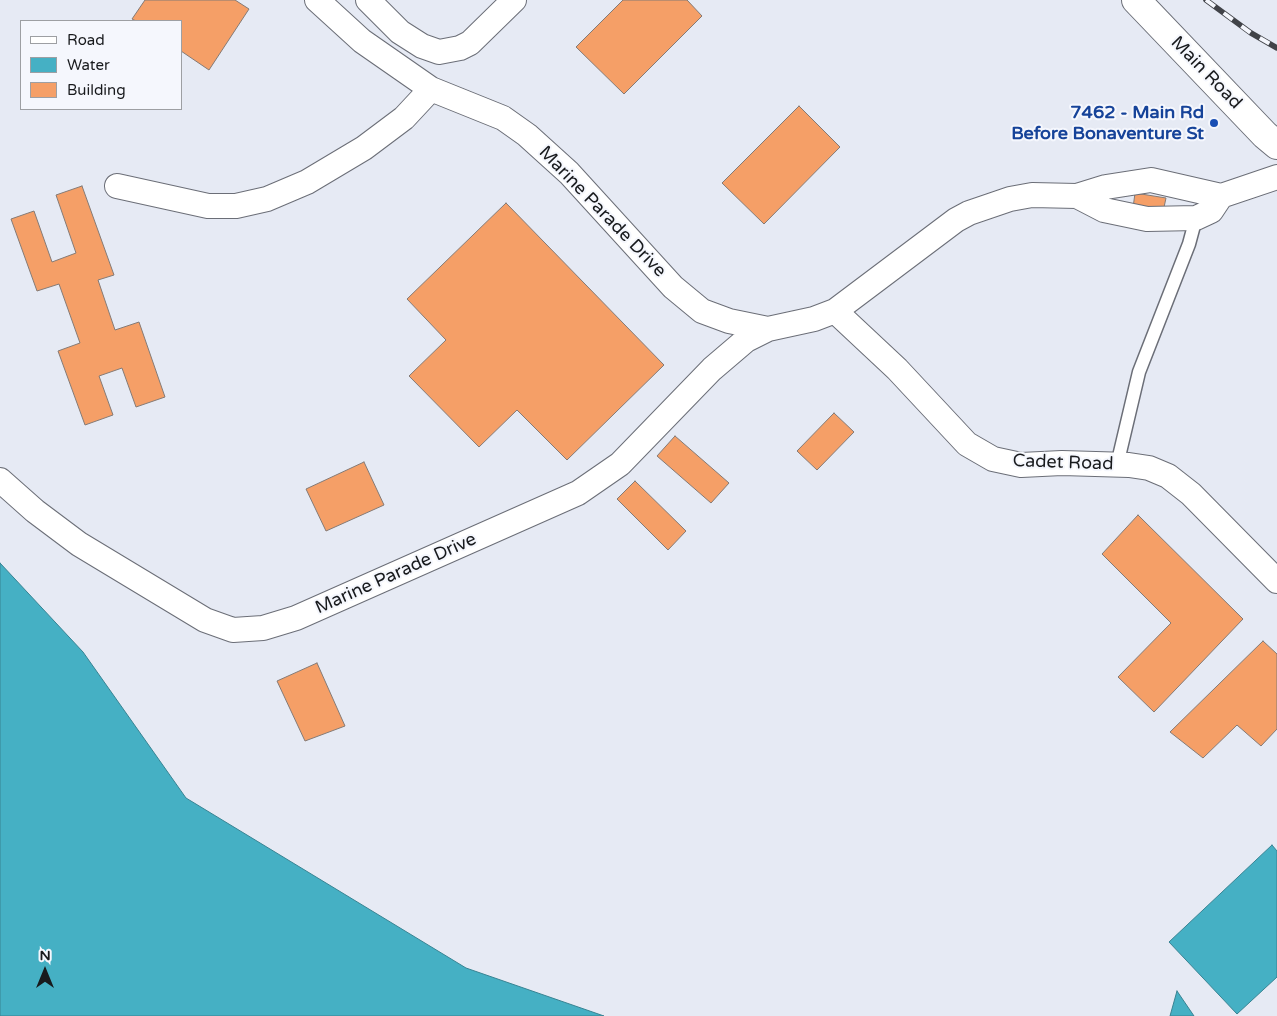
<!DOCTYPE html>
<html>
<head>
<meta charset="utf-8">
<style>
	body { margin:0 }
	#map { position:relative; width:1277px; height:1016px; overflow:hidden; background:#e6eaf4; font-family:"Varela Round",sans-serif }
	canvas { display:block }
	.legend { position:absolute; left:20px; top:20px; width:162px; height:90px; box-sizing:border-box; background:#f5f7fd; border:1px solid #9d9fa3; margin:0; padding:6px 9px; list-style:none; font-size:15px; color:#181a1d }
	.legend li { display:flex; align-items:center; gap:10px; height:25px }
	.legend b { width:25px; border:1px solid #9d9fa3 }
	.north { position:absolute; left:20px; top:946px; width:50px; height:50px; -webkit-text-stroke:4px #f5f7fd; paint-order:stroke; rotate:0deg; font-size:14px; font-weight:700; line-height:20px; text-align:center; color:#181a1d }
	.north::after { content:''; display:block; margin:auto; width:18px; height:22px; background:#181a1d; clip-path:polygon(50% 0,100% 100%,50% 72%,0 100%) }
</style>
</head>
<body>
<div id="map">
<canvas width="1277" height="1016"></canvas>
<ul class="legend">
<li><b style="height:6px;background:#fff"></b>Road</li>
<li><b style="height:14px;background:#45b0c4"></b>Water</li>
<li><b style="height:14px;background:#f59f67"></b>Building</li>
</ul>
<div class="north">N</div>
</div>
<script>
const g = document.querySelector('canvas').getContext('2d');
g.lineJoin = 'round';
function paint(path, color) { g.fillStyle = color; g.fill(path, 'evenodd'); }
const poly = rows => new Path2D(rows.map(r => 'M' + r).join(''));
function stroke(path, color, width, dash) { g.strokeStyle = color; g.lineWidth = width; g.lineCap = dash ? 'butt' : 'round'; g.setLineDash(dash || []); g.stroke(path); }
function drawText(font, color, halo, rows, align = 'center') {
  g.font = font + ' "Varela Round",sans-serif'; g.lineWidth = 4; g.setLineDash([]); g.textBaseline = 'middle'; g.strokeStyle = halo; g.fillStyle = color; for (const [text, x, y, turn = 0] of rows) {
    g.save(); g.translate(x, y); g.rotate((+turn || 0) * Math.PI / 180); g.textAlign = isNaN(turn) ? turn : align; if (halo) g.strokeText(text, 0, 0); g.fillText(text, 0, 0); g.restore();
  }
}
const water = poly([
	[0,563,83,652,186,798,466,968,604,1016,0,1016,0,563],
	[1272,845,1277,851,1277,977,1237,1014,1169,942,1272,845],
	[1177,991,1194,1016,1170,1016,1177,991]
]);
paint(water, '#45b0c4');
stroke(water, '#388392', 1);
const building = poly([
	[145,0,235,0,249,9,209,70,181,51,181,21,136,21,132,19,145,0],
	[623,0,687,0,702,16,624,94,576,47,623,0],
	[799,106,840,147,764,224,722,183,799,106],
	[82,186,114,275,98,280,115,330,139,322,165,397,136,407,122,368,99,376,113,415,85,425,58,351,80,343,59,284,37,291,11,219,34,211,52,262,76,253,56,195,82,186],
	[1135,193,1166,198,1163,212,1133,208,1135,193],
	[506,203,664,365,567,460,517,410,479,447,409,376,446,340,407,299,506,203],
	[834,413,854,432,817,470,797,451,834,413],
	[675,436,729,483,711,503,657,456,675,436],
	[364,462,384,505,326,531,306,489,364,462],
	[635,481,686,531,668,550,617,499,635,481],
	[1138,515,1243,619,1154,712,1118,677,1171,623,1102,554,1138,515],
	[1263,641,1277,654,1277,729,1261,746,1237,725,1203,758,1170,732,1263,641],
	[317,663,345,726,305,741,277,681,317,663]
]);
paint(building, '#f59f67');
stroke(building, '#847a75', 1);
const lane = poly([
	[1117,465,1139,372,1189,244,1196,218]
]);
const street = poly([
	[317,0,362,41,431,89,503,118,527,135,569,173,673,287,702,311,729,321,768,329],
	[368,0,400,32,422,46,439,52,460,48,470,43,514,0],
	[117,186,208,206,236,206,267,199,307,182,364,148,404,118,431,89],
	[1077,196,1104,210,1147,219,1196,218,1211,211,1221,196,1277,177],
	[835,311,897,369,967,444,993,459,1021,465,1062,463,1129,465,1149,468,1168,476,1191,494,1277,581],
	[0,480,35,511,79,544,205,620,233,630,263,628,296,618,578,493,620,464,712,369,746,340,768,329,814,319,835,311,956,220,969,213,1010,199,1032,195,1077,196,1106,187,1151,180,1221,196]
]);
const secondary = poly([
	[1136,0,1265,135,1277,145]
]);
stroke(lane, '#6b6e77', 15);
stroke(street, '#6b6e77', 26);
stroke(secondary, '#6b6e77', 30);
stroke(lane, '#fff', 12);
stroke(street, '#fff', 24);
stroke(secondary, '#fff', 28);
const rail = poly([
	[1206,0,1251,33,1277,48]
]);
stroke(rail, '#414348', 5.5);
stroke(rail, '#f5f7fd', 4, [11]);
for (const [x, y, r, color] of [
	[1214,123,5,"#1a4fb4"]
]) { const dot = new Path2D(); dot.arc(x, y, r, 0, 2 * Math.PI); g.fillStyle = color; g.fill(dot); stroke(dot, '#f5f7fd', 2); }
drawText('18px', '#181a1d', '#f5f7fd', [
	["Main Road",1206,73,46],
	["Marine Parade Drive",602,212,46],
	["Cadet Road",1063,463,2],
	["Marine Parade Drive",396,574,-24]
]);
drawText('bold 18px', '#164399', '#f5f7fd', [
	["7462 - Main Rd",1204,113],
	["Before Bonaventure St",1204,134]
], 'right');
</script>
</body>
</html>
